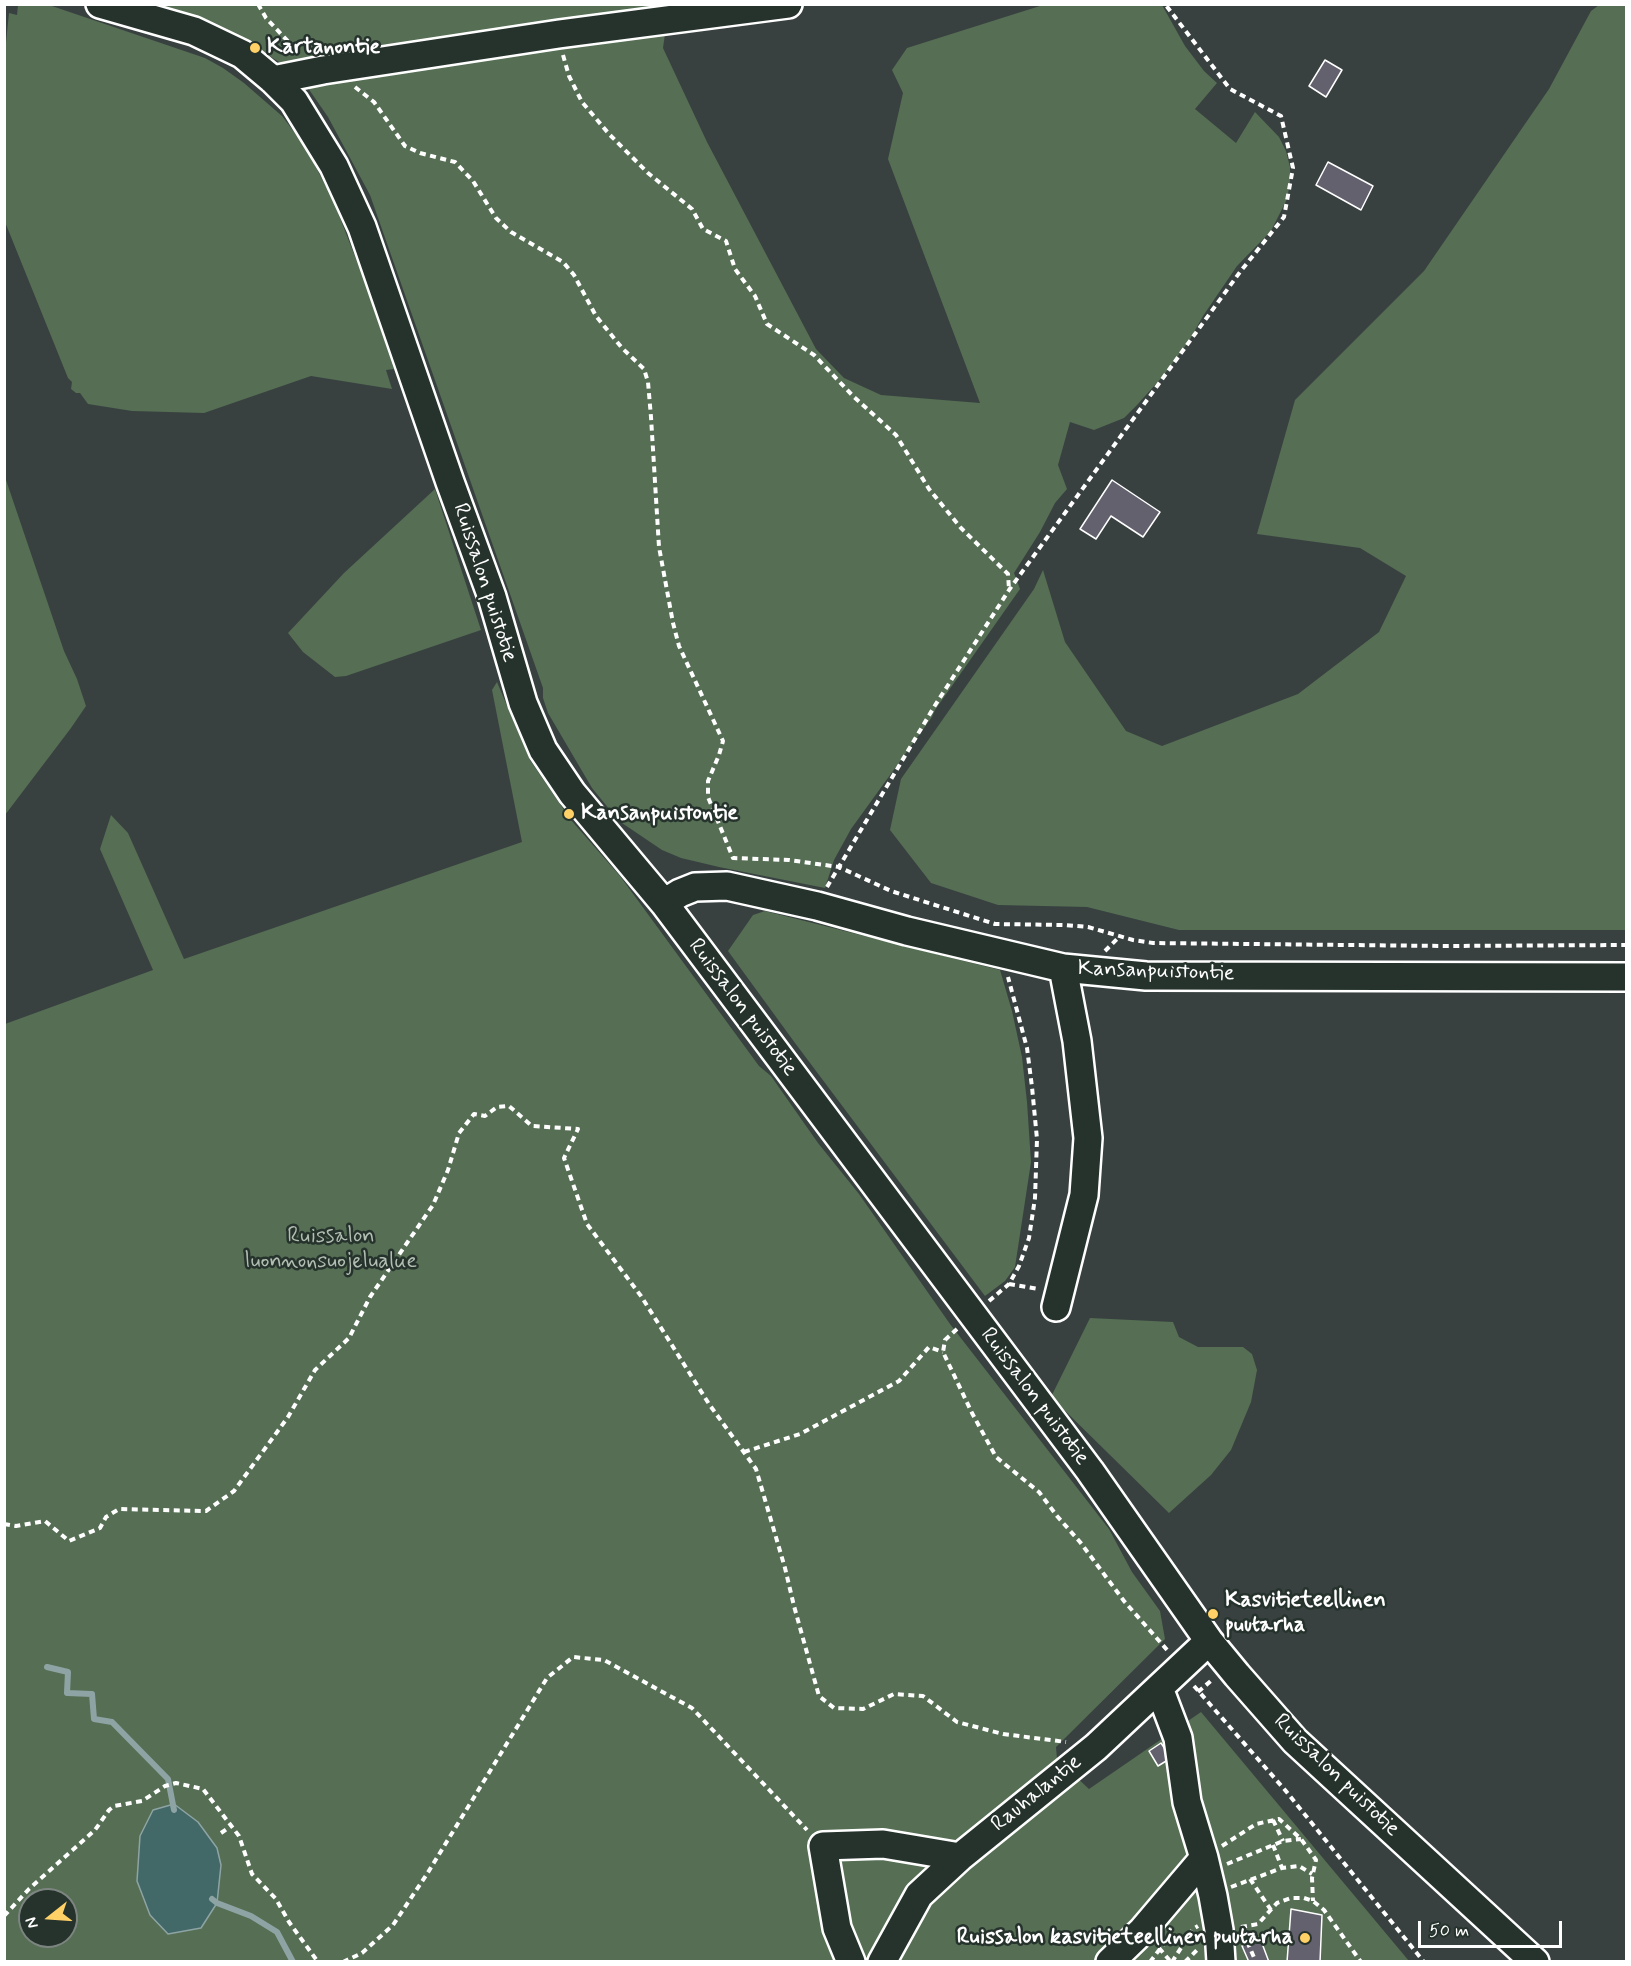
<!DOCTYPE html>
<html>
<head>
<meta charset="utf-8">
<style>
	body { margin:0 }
	#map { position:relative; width:1631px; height:1966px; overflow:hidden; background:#384140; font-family:Mynerve,sans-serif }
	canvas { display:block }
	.frame { position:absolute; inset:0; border:6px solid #fff; pointer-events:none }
	.north { position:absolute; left:18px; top:1888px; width:60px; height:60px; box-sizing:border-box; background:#26332d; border:2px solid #7d8581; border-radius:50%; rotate:253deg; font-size:16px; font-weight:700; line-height:24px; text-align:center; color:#fff }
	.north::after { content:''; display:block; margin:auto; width:21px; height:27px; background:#ffd166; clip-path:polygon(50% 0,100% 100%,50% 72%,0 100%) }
	.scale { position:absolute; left:1418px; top:1921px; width:144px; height:27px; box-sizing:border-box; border:3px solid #fff; border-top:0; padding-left:8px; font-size:18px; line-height:21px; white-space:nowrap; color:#fff; -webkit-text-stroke:4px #26332d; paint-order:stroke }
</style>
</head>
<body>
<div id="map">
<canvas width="1631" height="1966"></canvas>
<div class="frame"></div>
<div class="north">N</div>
<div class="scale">50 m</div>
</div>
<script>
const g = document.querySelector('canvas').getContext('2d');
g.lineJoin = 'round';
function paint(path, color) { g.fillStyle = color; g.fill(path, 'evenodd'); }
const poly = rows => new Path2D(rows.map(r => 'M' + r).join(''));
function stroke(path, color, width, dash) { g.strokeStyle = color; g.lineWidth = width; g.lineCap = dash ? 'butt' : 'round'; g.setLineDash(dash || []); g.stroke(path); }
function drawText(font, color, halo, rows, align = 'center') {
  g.font = font + ' Mynerve,sans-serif'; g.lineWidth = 5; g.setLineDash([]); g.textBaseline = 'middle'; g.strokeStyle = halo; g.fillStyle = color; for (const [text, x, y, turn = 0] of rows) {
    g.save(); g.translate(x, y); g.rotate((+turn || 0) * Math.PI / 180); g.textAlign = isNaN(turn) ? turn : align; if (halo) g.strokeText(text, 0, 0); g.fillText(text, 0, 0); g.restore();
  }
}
paint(poly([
	[18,5,49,5,205,58,223,68,244,83,282,116,305,146,333,200,363,277,394,369,386,370,392,389,311,376,204,413,132,411,88,404,80,393,76,393,71,389,72,382,68,378,5,222,5,52,9,13,17,15],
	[156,5,661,5,659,16,665,34,663,48,707,142,816,349,844,378,881,395,980,403,888,159,903,93,892,70,907,48,1043,5,1162,5,1185,46,1204,71,1217,83,1195,109,1236,143,1255,112,1279,137,1286,151,1290,167,1290,183,1287,199,1271,231,1237,266,1203,316,1189,341,1163,376,1137,405,1124,418,1094,430,1070,422,1058,465,1067,489,1055,503,1040,532,1014,573,1020,589,935,710,932,717,851,829,834,860,825,888,719,867,681,858,662,850,619,821,592,788,548,713,543,698,543,688,370,195,328,117,299,75,248,42],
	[1599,5,1626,5,1626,930,1179,930,1087,907,998,905,931,883,890,830,901,779,1034,589,1043,570,1065,642,1126,731,1162,746,1298,694,1379,632,1406,576,1360,548,1257,534,1295,400,1424,271,1549,89,1591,11],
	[5,477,64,651,77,679,86,706,71,728,5,815],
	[435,489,481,630,346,676,335,677,303,652,288,633,344,573],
	[497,682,530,760,571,820,620,876,759,1066,771,1076,818,1143,859,1194,950,1324,1109,1529,1132,1572,1160,1611,1165,1639,1056,1747,1057,1759,1089,1789,1201,1712,1409,1961,5,1962,5,1024,153,970,100,849,111,815,128,833,184,959,522,842,492,690],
	[30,1900,66,1900,66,1936,30,1936],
	[765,911,1000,970,1012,1011,1022,1057,1027,1102,1031,1162,1015,1267,1005,1281,985,1296,795,1043,728,951,753,915],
	[1090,1318,1173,1322,1179,1337,1198,1347,1243,1347,1252,1354,1257,1370,1251,1402,1231,1450,1211,1475,1169,1513,1051,1397]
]), '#556e54');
const water = poly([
	[174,1804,198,1822,217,1848,221,1865,217,1903,201,1928,168,1934,150,1915,137,1881,140,1836,153,1810,174,1804]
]);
paint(water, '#436868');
stroke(water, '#8ea4a4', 1.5);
stroke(poly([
	[47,1667,68,1672,67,1693,92,1694,94,1719,112,1722,168,1779,174,1810],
	[212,1899,217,1903,251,1916,277,1932,293,1962]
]), '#8ea4a4', 6);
const building = poly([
	[1325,60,1342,70,1326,97,1309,86,1325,60],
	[1328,162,1373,186,1361,210,1316,185,1328,162],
	[1112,480,1160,512,1143,537,1111,516,1096,539,1080,529,1112,480],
	[1161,1743,1171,1758,1158,1766,1149,1751,1161,1743],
	[1291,1909,1322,1915,1320,1962,1287,1962,1291,1909],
	[1260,1938,1269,1962,1249,1962,1242,1946,1260,1938]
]);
paint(building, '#63616d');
stroke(building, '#fff', 1.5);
const minor = poly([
	[100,4,194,31,242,54,273,80,294,101,334,166,362,227,450,482,492,597,523,703,543,750,572,793,664,903,1090,1471,1209,1641,1237,1675,1295,1741,1535,1962],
	[273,80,323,70,559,34,788,4],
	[664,903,680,893,695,887,727,886,817,906,907,931,1063,968,1146,976,1626,977],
	[1056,1307,1084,1195,1088,1138,1077,1041,1063,968],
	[1159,1688,1178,1738,1187,1802,1204,1858,1213,1896,1219,1930,1221,1962],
	[851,1962,837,1928,823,1846,883,1844,960,1857],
	[882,1962,919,1895,960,1857,1096,1747,1209,1641],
	[1110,1962,1142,1931,1204,1858]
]);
stroke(minor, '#fff', 32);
stroke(poly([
	[258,4,266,18,298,52],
	[563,55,569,76,582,102,609,134,648,173,692,209,703,229,726,241,735,269,755,296,767,324,814,355,853,396,896,435,929,489,961,528,1008,574,1009,589],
	[355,87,374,102,405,146,420,153,455,162,473,181,496,218,511,232,563,262,574,275,596,316,622,348,644,369,648,382,651,417,659,547,673,623,679,646,723,741,719,755,708,781,708,797,733,858,789,860,839,867,891,891,995,924,1065,925,1088,927,1133,940,1153,943,1445,946,1626,945],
	[827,887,934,707,1009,590,1240,272,1284,217,1293,168,1281,116,1230,89,1165,4],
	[1105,951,1119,937],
	[1009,1284,1038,1289],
	[989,1301,1009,1284,1019,1266,1029,1238,1035,1198,1037,1139,1032,1087,1027,1048,1008,977],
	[957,1329,945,1340,943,1352,972,1413,996,1457,1039,1492,1057,1516,1080,1542,1124,1601,1168,1651],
	[744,1452,800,1434,899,1381,929,1347,943,1352],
	[4,1524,16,1526,45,1521,69,1541,100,1528,106,1517,119,1509,206,1511,234,1491,288,1417,315,1370,349,1338,370,1297,433,1205,448,1170,459,1133,474,1114,485,1116,497,1107,509,1106,532,1126,578,1129,564,1158,587,1224,641,1296,709,1404,756,1469,785,1568,794,1606,819,1696,834,1708,863,1709,894,1694,923,1696,957,1722,1003,1734,1066,1742],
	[1194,1686,1285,1790,1424,1962],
	[1198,1692,1213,1679],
	[1273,1820,1283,1841],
	[221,1833,231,1826],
	[1273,1845,1282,1868],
	[1222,1846,1256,1824,1279,1819,1301,1839,1316,1860,1312,1878,1313,1901],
	[1227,1864,1283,1841,1301,1839],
	[1250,1879,1271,1910],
	[1231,1887,1282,1868,1299,1866,1312,1874],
	[4,1916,29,1889,95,1830,109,1810,114,1806,142,1801,165,1786,176,1783,203,1789,239,1836,252,1874,276,1899,289,1922,318,1962],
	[1241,1927,1258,1924,1277,1903,1291,1898,1304,1898,1313,1901,1324,1910,1361,1962],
	[1243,1932,1256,1962],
	[1159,1948,1171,1962],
	[343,1962,362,1953,393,1925,427,1874,547,1678,573,1657,604,1660,692,1708,807,1830],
	[1150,1962,1166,1941],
	[1172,1962,1193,1929,1198,1926],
	[1185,1962,1199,1948]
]), '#fff', 4, [6, 4.5]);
stroke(minor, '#26332d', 27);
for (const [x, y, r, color] of [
	[255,48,6,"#ffd166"],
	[569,814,6,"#ffd166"],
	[1213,1614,6,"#ffd166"],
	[1305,1938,6,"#ffd166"]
]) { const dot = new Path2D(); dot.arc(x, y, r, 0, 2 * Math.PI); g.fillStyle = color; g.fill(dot); stroke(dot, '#26332d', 2); }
drawText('bold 22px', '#fff', '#26332d', [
	["Kartanontie",267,48],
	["Kansanpuistontie",581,814],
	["Kasvitieteellinen",1225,1601],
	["puutarha",1225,1626],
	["Ruissalon kasvitieteellinen puutarha",1293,1938,"right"]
], 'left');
drawText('22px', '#fff', '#26332d', [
	["Ruissalon puistotie",484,583,72],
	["Kansanpuistontie",1156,972,2],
	["Ruissalon puistotie",742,1008,53],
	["Ruissalon puistotie",1034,1397,53],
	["Ruissalon puistotie",1336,1776,44],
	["Rauhalantie",1037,1794,-39]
]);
drawText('22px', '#b2beb2', '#26332d', [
	["Ruissalon",331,1237],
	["luonnonsuojelualue",331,1262]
]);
</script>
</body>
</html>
